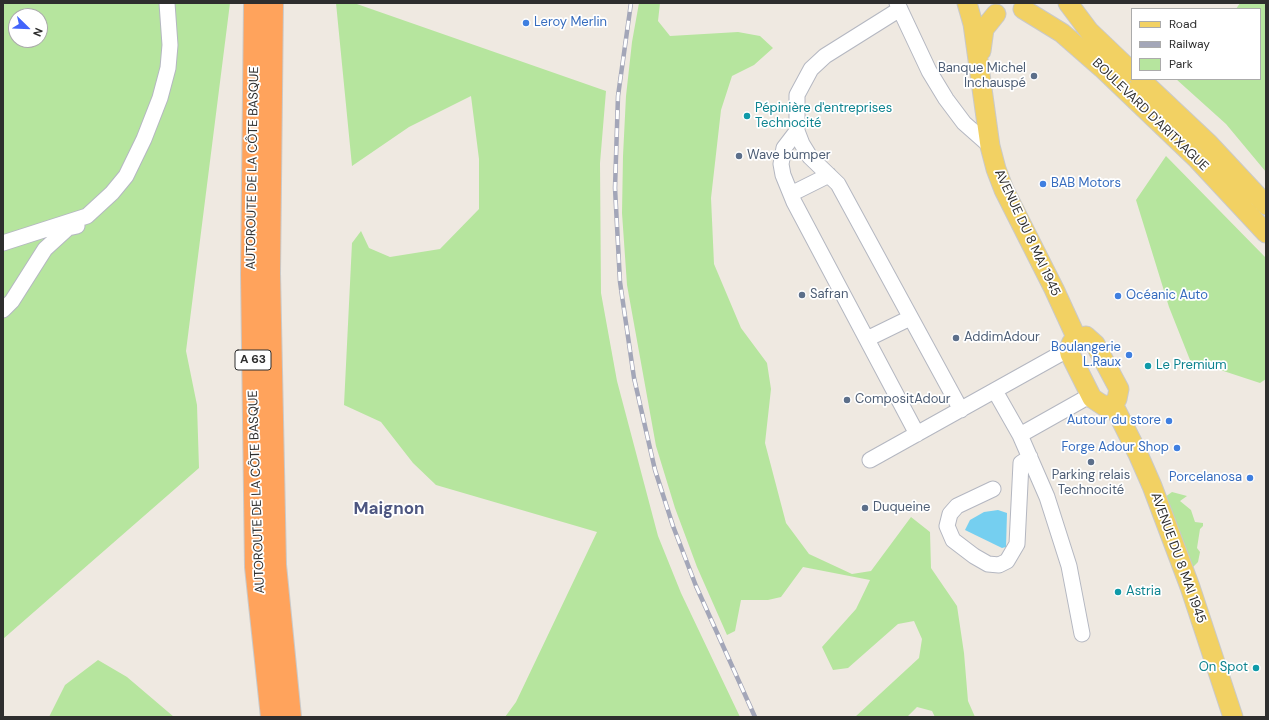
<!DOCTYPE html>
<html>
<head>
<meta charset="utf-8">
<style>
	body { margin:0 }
	#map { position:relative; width:1269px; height:720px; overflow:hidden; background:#efe9e1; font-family:"DM Sans",sans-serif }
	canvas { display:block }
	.frame { position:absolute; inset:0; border:4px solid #2e2e2e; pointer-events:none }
	.legend { position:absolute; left:1131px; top:8px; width:130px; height:72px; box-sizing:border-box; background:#fff; border:1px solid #ababab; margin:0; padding:5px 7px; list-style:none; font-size:12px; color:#2e2e2e }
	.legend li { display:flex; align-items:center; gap:8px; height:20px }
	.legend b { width:20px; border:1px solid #ababab }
	.north { position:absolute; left:8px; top:8px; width:40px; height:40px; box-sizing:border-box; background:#fff; border:1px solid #ababab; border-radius:50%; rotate:113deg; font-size:11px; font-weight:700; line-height:16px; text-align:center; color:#2e2e2e }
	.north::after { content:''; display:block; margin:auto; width:14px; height:18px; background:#4264fb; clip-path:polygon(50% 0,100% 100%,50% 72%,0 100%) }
</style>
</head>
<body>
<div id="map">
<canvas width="1269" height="720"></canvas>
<div class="frame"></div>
<ul class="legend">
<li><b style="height:5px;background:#f2d163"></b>Road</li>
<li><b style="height:5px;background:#a3a6b8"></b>Railway</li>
<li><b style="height:11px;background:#b6e59e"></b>Park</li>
</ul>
<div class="north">N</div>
</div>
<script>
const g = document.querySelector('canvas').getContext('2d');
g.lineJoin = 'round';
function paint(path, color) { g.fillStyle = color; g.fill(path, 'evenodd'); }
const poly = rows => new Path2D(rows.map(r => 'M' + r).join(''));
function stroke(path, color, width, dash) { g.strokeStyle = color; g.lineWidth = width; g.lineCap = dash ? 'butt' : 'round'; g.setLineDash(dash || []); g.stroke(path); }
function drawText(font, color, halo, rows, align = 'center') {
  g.font = font + ' "DM Sans",sans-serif'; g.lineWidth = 3.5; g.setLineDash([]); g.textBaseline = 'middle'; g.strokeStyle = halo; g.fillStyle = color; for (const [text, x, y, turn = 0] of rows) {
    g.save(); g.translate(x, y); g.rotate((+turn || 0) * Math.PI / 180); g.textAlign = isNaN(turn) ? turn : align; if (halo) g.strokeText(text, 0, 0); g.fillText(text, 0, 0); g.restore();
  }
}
paint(poly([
	[3,3,230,3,186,351,197,405,199,468,3,639],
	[16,16,40,16,40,40,16,40],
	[336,3,354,3,606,91,600,163,601,293,617,381,658,536,681,593,740,717,505,717,516,702,597,532,436,485,413,463,381,422,344,405,352,243,361,231,369,248,390,257,440,249,479,209,479,159,471,96,409,127,352,166],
	[639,3,660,3,658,21,670,36,738,32,760,36,773,48,754,65,732,76,721,110,711,198,714,264,741,328,767,363,771,389,765,443,786,523,809,554,852,574,871,571,911,517,930,532,931,568,957,606,964,653,968,701,975,717,935,717,932,711,917,707,907,717,855,717,919,658,922,639,914,621,898,624,848,668,833,670,822,647,856,609,870,580,803,567,781,597,768,600,741,600,735,631,727,635,697,567,675,508,656,446,627,285,622,213,623,156,626,96,632,42],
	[1240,3,1266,3,1266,172,1226,124,1176,79,1260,79,1260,9,1236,9],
	[1166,156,1266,258,1266,379,1260,383,1190,360,1169,307,1136,200],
	[1172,492,1187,496,1180,501,1191,510,1195,522,1203,523,1203,526,1200,529,1197,548,1200,552,1198,562,1193,567,1189,565,1165,497],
	[98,660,127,677,174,717,49,717,65,685]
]), '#b6e59e');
paint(poly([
	[998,510,1007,513,1006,547,1002,548,965,530,970,520,984,512]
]), '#75cff0');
const minor = poly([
	[897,3,929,71,946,99,964,123,990,146],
	[900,9,825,56,811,69,797,95,797,131,784,148,781,164,783,175,794,202,917,434],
	[797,131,802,144,810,157,838,184,961,410],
	[791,194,829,175],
	[3,243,87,216,112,193,126,176,144,139,160,98,168,68,170,45,167,3],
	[3,310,12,301,45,249,68,228,77,226],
	[867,339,910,318],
	[995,391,1020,435,1047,497,1069,566,1082,634],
	[1020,435,1084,399,1092,398],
	[870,460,1069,349],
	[993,489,957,506,950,514,947,526,953,540,974,556,988,564,999,565,1007,561,1017,544,1021,463,1030,457]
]);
const major = poly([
	[967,3,973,24,990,146,996,169,1004,190,1054,289,1077,339],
	[1068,3,1089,31,1132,72],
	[1023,9,1062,33,1102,68,1198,160,1266,233],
	[981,51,984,29,996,14],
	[1140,79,1209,144,1266,205],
	[1086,336,1095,344,1119,389,1117,399,1113,404,1104,406,1092,398,1070,354,1069,349,1072,342,1086,336],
	[1113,404,1138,454,1152,486,1190,587,1233,717]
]);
const highway = poly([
	[255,3,252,274,256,567,272,717],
	[272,3,269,273,275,565,290,717]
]);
stroke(minor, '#b4b7c1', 17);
stroke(major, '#c9c9c9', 21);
stroke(highway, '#c9c9c9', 24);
stroke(minor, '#fff', 15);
stroke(major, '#f2d163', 19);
stroke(highway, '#ffa35c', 22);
const rail = poly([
	[631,3,618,96,615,188,620,282,634,378,655,470,673,526,696,586,755,717]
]);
stroke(rail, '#a3a6b8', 4.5);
stroke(rail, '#fff', 3, [9]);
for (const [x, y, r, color] of [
	[526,23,4,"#3f7fe0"],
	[1034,76,4,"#5c6f8a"],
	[747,116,4,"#0f9aa8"],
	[739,156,4,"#5c6f8a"],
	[1043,184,4,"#3f7fe0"],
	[802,295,4,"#5c6f8a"],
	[1118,296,4,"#3f7fe0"],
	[956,338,4,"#5c6f8a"],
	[1129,355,4,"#3f7fe0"],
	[1148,366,4,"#0f9aa8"],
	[847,400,4,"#5c6f8a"],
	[1169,421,4,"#3f7fe0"],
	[1177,448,4,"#3f7fe0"],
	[1091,462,4,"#5c6f8a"],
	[1250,478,4,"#3f7fe0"],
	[865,508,4,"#5c6f8a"],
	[1118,592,4,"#0f9aa8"],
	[1256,668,4,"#0f9aa8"]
]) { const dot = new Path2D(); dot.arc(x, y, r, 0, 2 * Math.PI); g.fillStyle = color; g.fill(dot); stroke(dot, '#fff', 1.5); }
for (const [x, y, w] of [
	[253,360,36]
]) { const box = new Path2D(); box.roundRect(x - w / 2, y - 10, w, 20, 3); g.fillStyle = '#fff'; g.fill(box); stroke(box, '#2e2e2e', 1); }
drawText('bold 12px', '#2e2e2e', null, [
	["A 63",253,360]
]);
drawText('13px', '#366cbe', '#fff', [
	["Leroy Merlin",534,23,"left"],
	["BAB Motors",1051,184,"left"],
	["Océanic Auto",1126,296,"left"],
	["Boulangerie",1121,348],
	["L.Raux",1121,363],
	["Autour du store",1161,421],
	["Forge Adour Shop",1169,448],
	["Porcelanosa",1242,478]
], 'right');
drawText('13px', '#4e5e75', '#fff', [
	["Banque Michel",1026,69,"right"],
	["Inchauspé",1026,84,"right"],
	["Wave bumper",747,156],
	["Safran",810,295],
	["AddimAdour",964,338],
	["CompositAdour",855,400],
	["Parking relais",1091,476,"center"],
	["Technocité",1091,491,"center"],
	["Duqueine",873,508]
], 'left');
drawText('13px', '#0d838f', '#fff', [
	["Pépinière d'entreprises",755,109],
	["Technocité",755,124],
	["Le Premium",1156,366],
	["Astria",1126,592],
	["On Spot",1248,668,"right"]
], 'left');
drawText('13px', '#2e2e2e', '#fff', [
	["BOULEVARD D'ARITXAGUE",1150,115,44],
	["AUTOROUTE DE LA CÔTE BASQUE",253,168,-89],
	["AVENUE DU 8 MAI 1945",1027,233,65],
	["AUTOROUTE DE LA CÔTE BASQUE",257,492,-92],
	["AVENUE DU 8 MAI 1945",1178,558,70]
]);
drawText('bold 17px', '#4d5680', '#fff', [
	["Maignon",389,510]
]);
</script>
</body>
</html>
